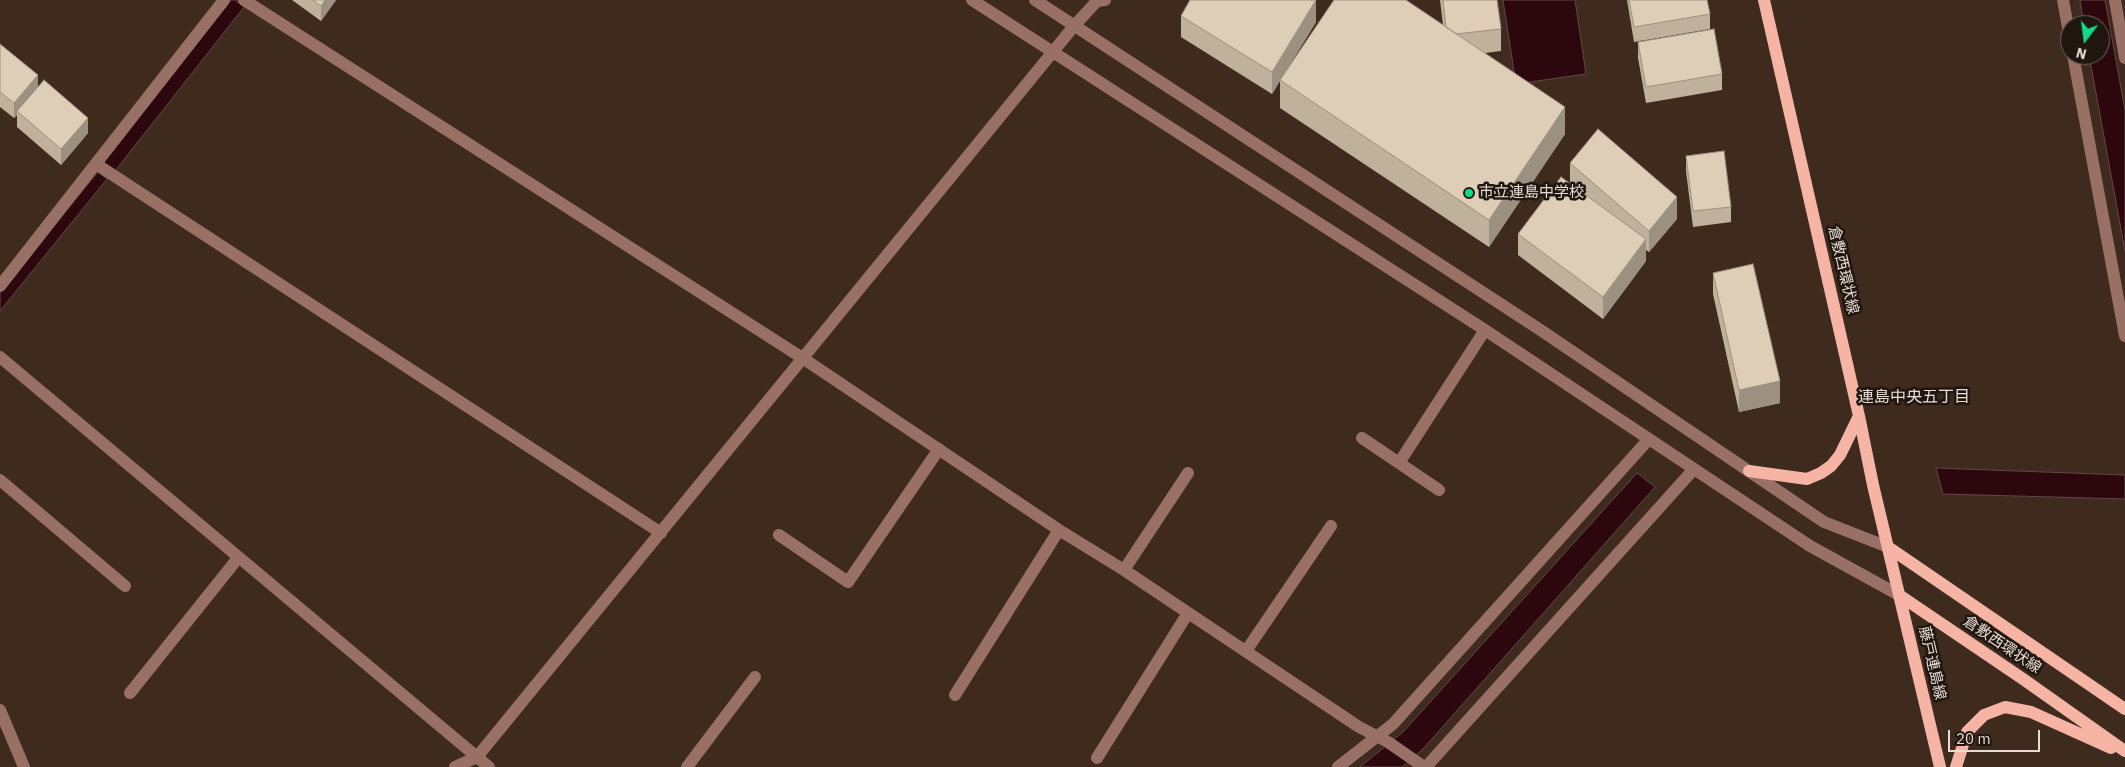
<!DOCTYPE html>
<html>
<head>
<meta charset="utf-8">
<style>
	body { margin:0 }
	#map { position:relative; width:2125px; height:767px; overflow:hidden; background:#3f2b1e; font-family:"IBM Plex Sans",sans-serif }
	canvas { display:block }
	.north { position:absolute; left:2060px; top:15px; width:50px; height:50px; box-sizing:border-box; background:#1f1610; border:1px solid #6f655e; border-radius:50%; rotate:195deg; font-size:14px; font-weight:700; line-height:20px; text-align:center; color:#e8dbd3 }
	.north::after { content:''; display:block; margin:auto; width:18px; height:22px; background:#12d98a; clip-path:polygon(50% 0,100% 100%,50% 72%,0 100%) }
	.scale { position:absolute; left:1948px; top:730px; width:92px; height:22px; box-sizing:border-box; border:2px solid #e8dbd3; border-top:0; padding-left:6px; font-size:15px; line-height:18px; white-space:nowrap; color:#e8dbd3; -webkit-text-stroke:4px #1f1610; paint-order:stroke }
</style>
</head>
<body>
<div id="map">
<canvas width="2125" height="767"></canvas>
<div class="north">N</div>
<div class="scale">20 m</div>
</div>
<script>
const g = document.querySelector('canvas').getContext('2d');
g.lineJoin = 'round';
function paint(path, color) { g.fillStyle = color; g.fill(path, 'evenodd'); }
const poly = rows => new Path2D(rows.map(r => 'M' + r).join(''));
function stroke(path, color, width, dash) { g.strokeStyle = color; g.lineWidth = width; g.lineCap = dash ? 'butt' : 'round'; g.setLineDash(dash || []); g.stroke(path); }
function drawText(font, color, halo, rows, align = 'center') {
  g.font = font + ' "IBM Plex Sans","Noto Sans JP",sans-serif'; g.lineWidth = 5; g.setLineDash([]); g.textBaseline = 'middle'; g.strokeStyle = halo; g.fillStyle = color; for (const [text, x, y, turn = 0] of rows) {
    g.save(); g.translate(x, y); g.rotate((+turn || 0) * Math.PI / 180); g.textAlign = isNaN(turn) ? turn : align; if (halo) g.strokeText(text, 0, 0); g.fillText(text, 0, 0); g.restore();
  }
}
const water = poly([
	[231,0,235,0,244,7,115,171,103,162,231,0],
	[1503,0,1575,0,1586,74,1516,84,1503,0],
	[2080,0,2105,0,2125,110,2125,251,2089,55,2100,55,2100,25,2084,25,2080,0],
	[98,172,107,179,0,311,0,291,98,172],
	[1936,468,2125,475,2125,499,1943,494,1936,468],
	[1637,473,1655,487,1423,749,1402,767,1360,767,1403,732,1637,473]
]);
paint(water, '#2c080e');
stroke(water, '#644749', 1);
stroke(poly([
	[244,0,804,359,1059,530,1124,570,1359,727,1388,742,1424,767],
	[972,0,1485,330,1810,546,1899,595],
	[1035,0,1542,331,1824,522,1888,547],
	[2063,0,2070,38],
	[2115,0,2125,58],
	[2073,55,2125,336],
	[96,164,661,533],
	[0,286,224,0],
	[0,357,489,767],
	[1362,438,1439,490],
	[1399,463,1485,330],
	[0,480,125,586],
	[779,535,848,582,939,449],
	[1124,570,1188,473],
	[1246,651,1331,526],
	[130,693,238,558],
	[955,695,1059,530],
	[0,710,24,767],
	[1097,758,1188,613],
	[455,767,477,757,1074,26,1097,1,1105,0],
	[687,767,755,677],
	[1338,767,1393,724,1649,439],
	[1426,767,1694,469]
]), '#987066', 12);
stroke(poly([
	[1764,0,1859,416,1873,485,1940,767],
	[1749,471,1807,479,1821,473,1831,466,1840,455,1859,416],
	[1888,547,2125,709],
	[1899,595,2023,679,2125,751],
	[1956,767,1967,732,1984,715,2005,707,2031,712,2111,748]
]), '#f6b4a4', 12);
paint(poly([
	[292,0,336,0,321,21],
	[1440,0,1497,0,1501,29,1501,51,1485,53,1565,134,1489,247,1280,108,1280,80,1443,25],
	[1627,0,1707,0,1710,14,1710,29,1634,42],
	[1181,16,1316,22,1272,94,1181,37],
	[1638,42,1722,74,1722,90,1646,103,1638,58],
	[0,44,38,87,88,133,61,165,17,127,17,115,14,118,0,107],
	[1686,156,1731,207,1731,222,1693,227,1686,171],
	[1570,163,1677,219,1649,252,1646,250,1646,261,1603,319,1518,255,1518,234,1570,183],
	[1713,273,1780,403,1739,412,1713,294]
]), '#c0b19d');
paint(poly([
	[325,0,336,0,321,21,321,6],
	[1316,0,1316,22,1272,94,1272,72],
	[38,75,38,90,17,111,17,115,14,118,14,103],
	[1565,107,1565,134,1489,247,1489,220],
	[88,118,88,133,61,165,61,149],
	[1677,197,1677,219,1649,252,1649,231],
	[1646,239,1646,261,1603,319,1603,297],
	[1780,381,1780,403,1739,412,1739,390]
]), '#9c9080');
const building = poly([
	[313,0,325,0,321,6,313,0],
	[1190,0,1316,0,1272,72,1181,16,1190,0],
	[1334,0,1406,0,1565,107,1489,220,1280,80,1334,0],
	[1443,0,1497,0,1501,29,1456,34,1446,27,1443,0],
	[1629,0,1707,0,1710,14,1634,27,1629,0],
	[1714,29,1722,74,1646,87,1638,42,1714,29],
	[0,44,38,75,14,103,0,92,0,44],
	[44,80,88,118,61,149,17,111,44,80],
	[1598,129,1677,197,1649,231,1570,163,1598,129],
	[1724,151,1731,207,1693,211,1686,156,1724,151],
	[1561,177,1646,239,1603,297,1518,234,1561,177],
	[1753,264,1780,381,1739,390,1713,273,1753,264]
]);
paint(building, '#dfceb7');
stroke(building, '#9c9080', 1);
for (const [x, y, r, color] of [
	[1469,193,5,"#12d98a"]
]) { const dot = new Path2D(); dot.arc(x, y, r, 0, 2 * Math.PI); g.fillStyle = color; g.fill(dot); stroke(dot, '#1f1610', 2); }
drawText('15px', '#e8dbd3', '#1f1610', [
	["市立連島中学校",1479,193]
], 'left');
drawText('15px', '#e8dbd3', '#1f1610', [
	["倉敷西環状線",1843,270,77],
	["倉敷西環状線",2002,645,34],
	["藤戸連島線",1932,663,77]
]);
drawText('16px', '#e8dbd3', '#1f1610', [
	["連島中央五丁目",1914,397]
]);
</script>
</body>
</html>
